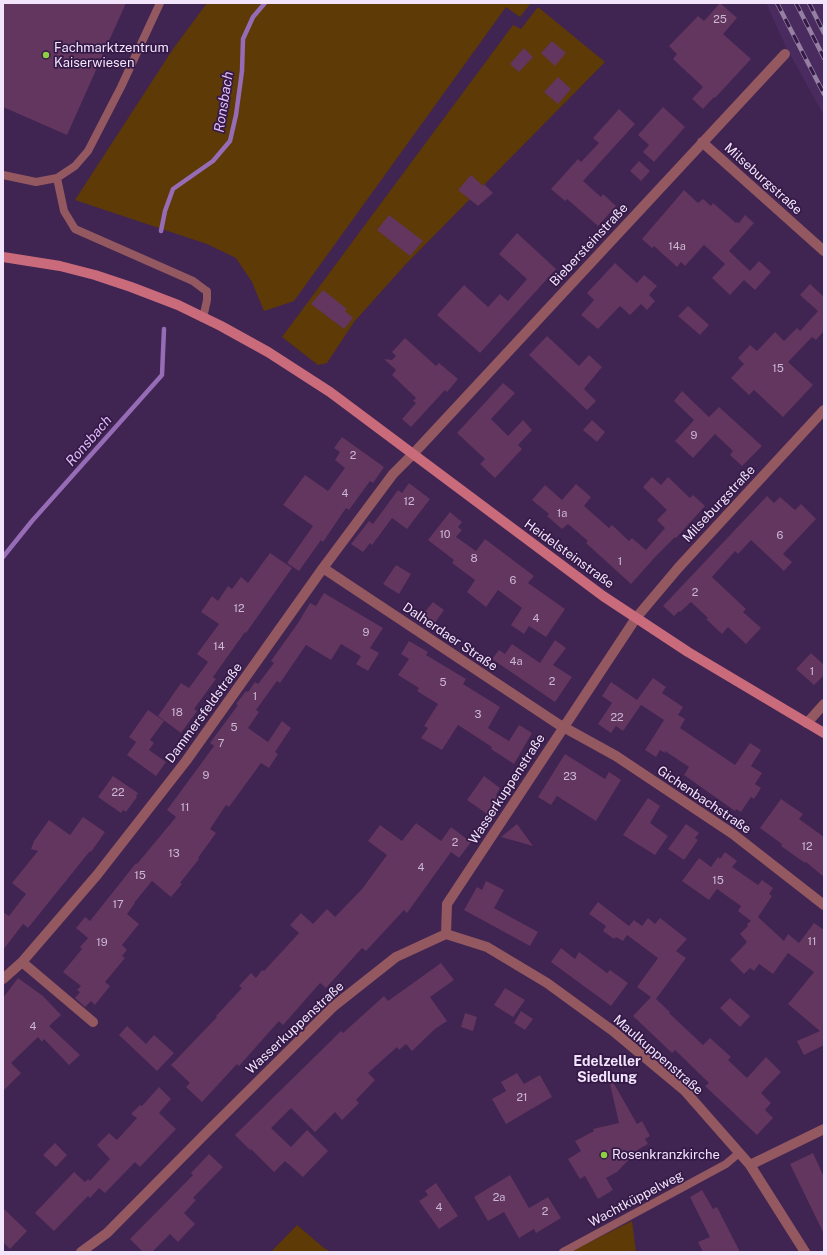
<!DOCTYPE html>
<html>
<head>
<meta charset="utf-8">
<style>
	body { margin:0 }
	#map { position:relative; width:827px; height:1255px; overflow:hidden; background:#402452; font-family:"Public Sans",sans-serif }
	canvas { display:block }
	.frame { position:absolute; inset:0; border:4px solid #f1e4fb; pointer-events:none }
</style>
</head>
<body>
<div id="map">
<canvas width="827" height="1255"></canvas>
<div class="frame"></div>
</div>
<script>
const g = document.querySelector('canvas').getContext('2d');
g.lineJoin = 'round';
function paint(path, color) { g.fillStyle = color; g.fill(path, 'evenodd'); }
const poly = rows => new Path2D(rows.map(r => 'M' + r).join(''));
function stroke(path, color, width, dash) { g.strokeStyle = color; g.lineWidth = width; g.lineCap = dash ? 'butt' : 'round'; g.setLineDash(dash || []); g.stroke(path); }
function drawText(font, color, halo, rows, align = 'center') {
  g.font = font + ' "Public Sans",sans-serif'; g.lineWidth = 3.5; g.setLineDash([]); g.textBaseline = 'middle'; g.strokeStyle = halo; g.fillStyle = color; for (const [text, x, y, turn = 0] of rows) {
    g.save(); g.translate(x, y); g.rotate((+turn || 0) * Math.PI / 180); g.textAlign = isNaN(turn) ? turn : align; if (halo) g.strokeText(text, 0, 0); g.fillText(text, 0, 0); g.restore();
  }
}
paint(poly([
	[766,3,824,3,824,116,785,45]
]), '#4a2b5f');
paint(poly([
	[207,3,531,3,520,17,506,7,294,301,264,311,252,282,236,258,207,244,75,200,173,49],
	[538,7,605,62,405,265,354,322,327,363,318,365,282,337,513,25,521,29],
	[632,1221,636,1252,570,1252],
	[297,1225,324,1248,331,1252,271,1252]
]), '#5d3a06');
stroke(poly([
	[161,231,165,211,173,189,213,161,230,141,236,115,242,71,243,39,253,17,265,3],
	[3,557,32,521,162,375,164,329]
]), '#976cb6', 4.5);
paint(poly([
	[3,3,126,3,67,135,3,107],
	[720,3,737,18,723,34,751,59,715,98,714,97,703,109,692,99,703,87,673,59,677,54,669,46,698,16,704,21],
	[552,41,566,53,555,66,541,53],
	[524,48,533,57,519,72,510,64],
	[558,77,571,89,558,104,544,92],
	[663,107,685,127,654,162,643,152,649,145,638,135],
	[619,109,635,124,583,181,601,197,603,194,616,206,598,226,567,199,565,201,551,189,578,159,581,162,599,143,593,138],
	[639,161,650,171,641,181,630,171],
	[471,175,483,186,484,184,493,193,478,206,458,190],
	[684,190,698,203,703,199,711,206,713,203,736,223,737,222,739,223,745,215,754,223,729,251,750,271,759,261,771,272,755,290,744,280,730,295,712,278,725,264,704,245,685,266,681,262,677,267,654,246,652,248,642,239],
	[389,215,423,241,410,256,377,230],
	[517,233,556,269,480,353,437,315,464,285,488,307,500,294,508,301,527,279,499,254],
	[615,263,637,283,644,275,657,286,649,295,655,301,647,310,641,304,630,315,620,306,598,329,581,315,594,300,587,293],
	[810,284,824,297,824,331,816,340,812,337,788,362,813,385,783,417,754,390,749,395,731,378,744,364,738,358,750,345,757,351,775,332,784,341,797,328,800,331,818,311,800,295],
	[323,290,347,309,345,311,353,318,344,329,311,304],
	[688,306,709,325,700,335,678,316],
	[547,336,579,366,589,355,602,367,584,389,596,401,587,410,529,355],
	[405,338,436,366,439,363,458,379,447,392,445,390,411,427,402,419,416,403,413,401,416,398,392,375,396,370,384,359,392,360,396,356,392,352],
	[503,383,515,393,491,419,508,436,523,420,532,430,518,445,522,449,495,478,480,464,485,459,457,433],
	[682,391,709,417,719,407,762,446,742,466,730,455,733,451,715,434,693,458,675,441,694,420,674,401],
	[592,420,605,432,597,442,583,430],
	[342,437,384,467,373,483,370,481,349,510,346,508,323,542,321,540,299,571,287,563,313,526,283,505,305,475,328,491,345,468,335,460,340,452,334,448],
	[652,477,661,485,668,477,690,498,693,495,705,506,676,538,675,537,657,555,631,584,586,543,588,541,568,524,562,529,547,516,549,514,532,500,545,485,562,500,576,484,591,497,584,506,609,528,612,525,629,541,632,538,646,550,665,528,657,520,667,510,643,487],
	[409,483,430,499,407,529,392,518,372,545,370,543,363,552,351,544,369,521,373,524,398,490,402,493],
	[767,496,774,503,780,497,795,510,801,504,816,519,783,554,792,562,784,571,751,540,738,554,735,551,712,577,746,609,743,612,761,628,746,644,728,627,722,634,706,619,708,618,691,602,680,612,679,611,674,616,663,606],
	[450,512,462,522,458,527,462,530,456,537,476,551,485,539,534,576,528,583,565,609,546,637,529,626,524,634,511,625,522,608,498,590,486,607,467,592,475,580,452,563,454,560,428,540],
	[270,553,292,568,246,633,245,632,213,677,216,679,194,709,197,711,181,733,158,716,181,683,189,688,208,662,197,654,219,624,201,612,212,596,218,601,228,586,232,589,241,577,248,583],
	[396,565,411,574,399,594,383,584],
	[324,593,383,628,370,648,379,653,368,671,356,664,361,656,341,644,331,660,306,645,280,683,277,681,256,710,259,712,248,728,268,742,282,721,291,728,275,752,278,754,269,768,261,763,229,807,226,805,210,829,216,833,198,858,199,859,180,883,182,884,171,897,152,881,134,903,135,903,127,914,139,924,122,945,127,950,122,956,125,958,105,982,110,986,95,1005,91,1001,85,1007,75,998,80,992,77,990,81,986,63,972,82,949,80,947,88,938,76,928,85,917,90,921,136,863,137,864,176,817,167,810,214,746,210,743,238,705,236,704,246,691,248,692,255,682,258,684,274,663,271,661,298,623,310,603,316,606],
	[433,602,444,610,432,627,420,618],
	[555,640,566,648,553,665,572,677,555,702,492,659,499,650,505,654,512,644,540,663],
	[409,641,428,652,426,655,466,679,463,684,500,707,488,728,509,741,519,725,532,733,514,764,491,749,492,747,458,725,442,750,421,738,428,728,424,726,438,704,417,691,419,688,398,675,409,659,401,654],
	[811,653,824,665,824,675,814,685,796,669],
	[653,678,666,687,662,693,683,707,678,715,685,719,680,728,735,765,750,743,761,750,751,766,762,773,755,784,761,788,754,799,751,797,741,812,736,809,735,811,684,775,689,767,665,751,665,753,660,750,656,757,645,750,664,720,641,705,623,731,616,726,611,733,598,724,612,703,602,696,611,682,637,700],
	[148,710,164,721,150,740,154,743,149,750,166,762,156,776,127,755,136,742,129,737],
	[565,754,605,779,609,772,621,780,596,821,557,796,551,805,538,797],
	[113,776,138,793,136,796,137,797,126,812,123,810,121,813,98,797],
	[484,776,500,788,496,795,499,797,487,814,467,800],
	[648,798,660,806,650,823,668,836,655,855,623,835],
	[781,799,803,814,799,819,824,837,824,877,806,862,805,863,781,846,782,844,760,828],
	[83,817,105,832,91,852,90,851,28,928,23,924,3,950,3,912,9,916,26,894,12,883,38,851,31,849,34,841,49,820,70,835],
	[416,823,441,841,451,827,471,842,459,858,451,852,407,913,404,910,366,951,362,948,326,988,320,983,283,1025,279,1021,239,1066,237,1064,202,1102,186,1087,190,1083,171,1065,217,1017,216,1016,242,988,239,986,251,973,256,978,262,970,264,971,299,933,290,925,301,913,313,924,327,909,335,917,362,889,387,855,368,841,380,825,402,841],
	[517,824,533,846,501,837],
	[686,824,699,833,695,838,698,840,684,860,668,849],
	[725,852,737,861,732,867,758,885,762,880,773,888,769,894,772,896,758,917,784,941,788,934,799,943,814,923,824,930,824,1045,804,1055,797,1041,820,1031,788,1004,814,972,788,953,773,974,759,964,754,971,750,968,744,974,730,960,747,942,740,934,748,926,747,924,751,921,738,911,741,906,717,889,709,900,682,881,699,858,711,867,718,857,720,859],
	[486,881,504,890,494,908,538,932,530,946,464,910,477,887,482,890],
	[598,902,629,926,634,920,642,926,648,918,655,924,660,918,687,939,676,951,686,958,656,999,670,1012,669,1013,703,1045,710,1038,731,1057,728,1060,747,1078,766,1057,781,1072,761,1093,771,1103,765,1110,773,1118,757,1135,705,1086,709,1083,675,1050,672,1053,633,1016,651,997,637,987,658,958,627,935,623,941,616,937,614,939,603,931,606,926,589,914],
	[561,948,575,959,579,952,607,973,610,970,628,983,611,1006,551,962],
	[441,963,454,980,430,997,447,1021,435,1029,412,1051,406,1044,399,1050,397,1047,368,1073,375,1080,356,1100,359,1103,342,1120,335,1112,315,1132,291,1108,271,1128,291,1147,307,1130,328,1151,303,1177,285,1161,274,1172,251,1149,250,1150,235,1135,341,1031,343,1033,384,996,388,1001],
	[18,978,43,996,61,1015,49,1026,80,1055,69,1065,44,1039,42,1042,38,1037,11,1063,21,1073,3,1091,3,998],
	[505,988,525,1000,513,1017,494,1005],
	[730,998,750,1016,740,1027,720,1008],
	[521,1011,533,1019,525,1030,514,1023],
	[465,1013,477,1017,473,1031,461,1027],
	[127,1026,146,1044,154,1035,174,1053,157,1071,119,1035],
	[517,1073,524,1084,540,1075,552,1097,506,1124,492,1099,506,1091,501,1082],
	[613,1082,637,1124,642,1121,650,1136,645,1139,648,1144,639,1149,617,1172,606,1178,613,1190,598,1199,585,1176,580,1179,568,1159,581,1151,575,1141,594,1131,593,1129,619,1123,610,1084],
	[159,1087,171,1099,159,1113,176,1129,140,1167,135,1162,105,1193,99,1188,90,1198,88,1196,54,1231,35,1213,74,1172,85,1182,88,1179,90,1181,110,1159,97,1145,109,1133,117,1140,137,1118,131,1114,140,1105,142,1106],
	[55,1143,67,1155,56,1167,43,1155],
	[813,1153,824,1177,824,1234,790,1164],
	[209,1154,223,1167,193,1198,196,1200,184,1213,195,1224,178,1242,170,1234,152,1252,143,1252,130,1239,193,1175,191,1173],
	[510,1175,529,1208,548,1197,561,1218,536,1233,534,1229,519,1238,504,1212,488,1221,474,1197],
	[436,1183,458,1216,439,1229,419,1201,428,1195,425,1191],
	[702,1190,713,1209,717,1207,740,1252,703,1252,698,1242,710,1237,690,1197],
	[3,1208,27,1231,10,1249,3,1242]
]), '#62365e');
stroke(poly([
	[3,175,36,182,57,178,75,166,88,151,121,87,160,3],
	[57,178,64,211,75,229,193,281,205,290,207,291,207,300,203,318],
	[563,1252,726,1164,739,1153]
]), '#945861', 8);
stroke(poly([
	[702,142,824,251],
	[323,568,558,724,616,756,733,834,824,905],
	[807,723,824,704],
	[446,934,447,904,636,618,679,567,824,410],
	[446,934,487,947,547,983,613,1031,685,1091,750,1165,805,1252],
	[22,962,93,1022],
	[3,979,22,962,97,875,186,761,323,568,393,474,414,453,785,54],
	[750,1165,824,1129],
	[81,1252,107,1233,208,1131,334,1006,396,957,446,934]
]), '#945861', 10);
stroke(poly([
	[3,257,60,266,95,275,131,287,178,305,221,326,268,352,330,392,603,596,688,652,824,733]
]), '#ca6b7b', 10);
const rail = poly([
	[777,3,824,94],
	[796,3,824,58],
	[809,3,824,33]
]);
stroke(rail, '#9580a3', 4.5);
stroke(rail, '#351947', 3, [9]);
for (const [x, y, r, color] of [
	[46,55,4,"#8fcd41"],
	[604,1155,4,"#8fcd41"]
]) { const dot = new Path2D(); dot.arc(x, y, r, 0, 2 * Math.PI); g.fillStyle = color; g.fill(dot); stroke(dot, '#351947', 1.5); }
drawText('11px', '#cdb8d4', null, [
	["25",720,20],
	["14a",677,247],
	["15",778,369],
	["9",694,436],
	["2",353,456],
	["4",345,494],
	["12",409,502],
	["1a",562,514],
	["10",445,535],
	["6",780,536],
	["8",474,559],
	["1",620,562],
	["6",513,581],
	["2",695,593],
	["12",239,609],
	["4",536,619],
	["9",366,633],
	["14",219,647],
	["4a",516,662],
	["1",812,672],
	["2",552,682],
	["5",443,683],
	["1",255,697],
	["18",177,713],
	["3",478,715],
	["22",617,718],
	["5",234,728],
	["7",221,744],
	["9",206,776],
	["23",570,777],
	["22",118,793],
	["11",185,808],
	["2",455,843],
	["12",807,847],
	["13",174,854],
	["4",421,868],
	["15",140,876],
	["15",718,881],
	["17",118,905],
	["11",812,942],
	["19",102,943],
	["4",33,1027],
	["21",522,1098],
	["2a",499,1198],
	["4",439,1208],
	["2",545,1212]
]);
drawText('13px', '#f1e4fb', '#351947', [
	["Fachmarktzentrum",54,48],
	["Kaiserwiesen",54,63],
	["Rosenkranzkirche",612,1155]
], 'left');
drawText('13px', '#f1e4fb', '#351947', [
	["Milseburgstraße",763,179,42],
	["Biebersteinstraße",589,245,-47],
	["Milseburgstraße",719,504,-47],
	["Heidelsteinstraße",569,554,36],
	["Dalherdaer Straße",450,637,34],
	["Dammersfeldstraße",204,713,-54],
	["Wasserkuppenstraße",507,789,-57],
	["Gichenbachstraße",704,800,34],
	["Wasserkuppenstraße",295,1028,-43],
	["Maulkuppenstraße",658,1055,41],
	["Wachtküppelweg",636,1199,-28]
]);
drawText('italic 14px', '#dfbdf9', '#351947', [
	["Ronsbach",224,102,-81],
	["Ronsbach",89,441,-49]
]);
drawText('bold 14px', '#f1e4fb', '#351947', [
	["Edelzeller",607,1062],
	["Siedlung",607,1078]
]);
</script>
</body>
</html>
